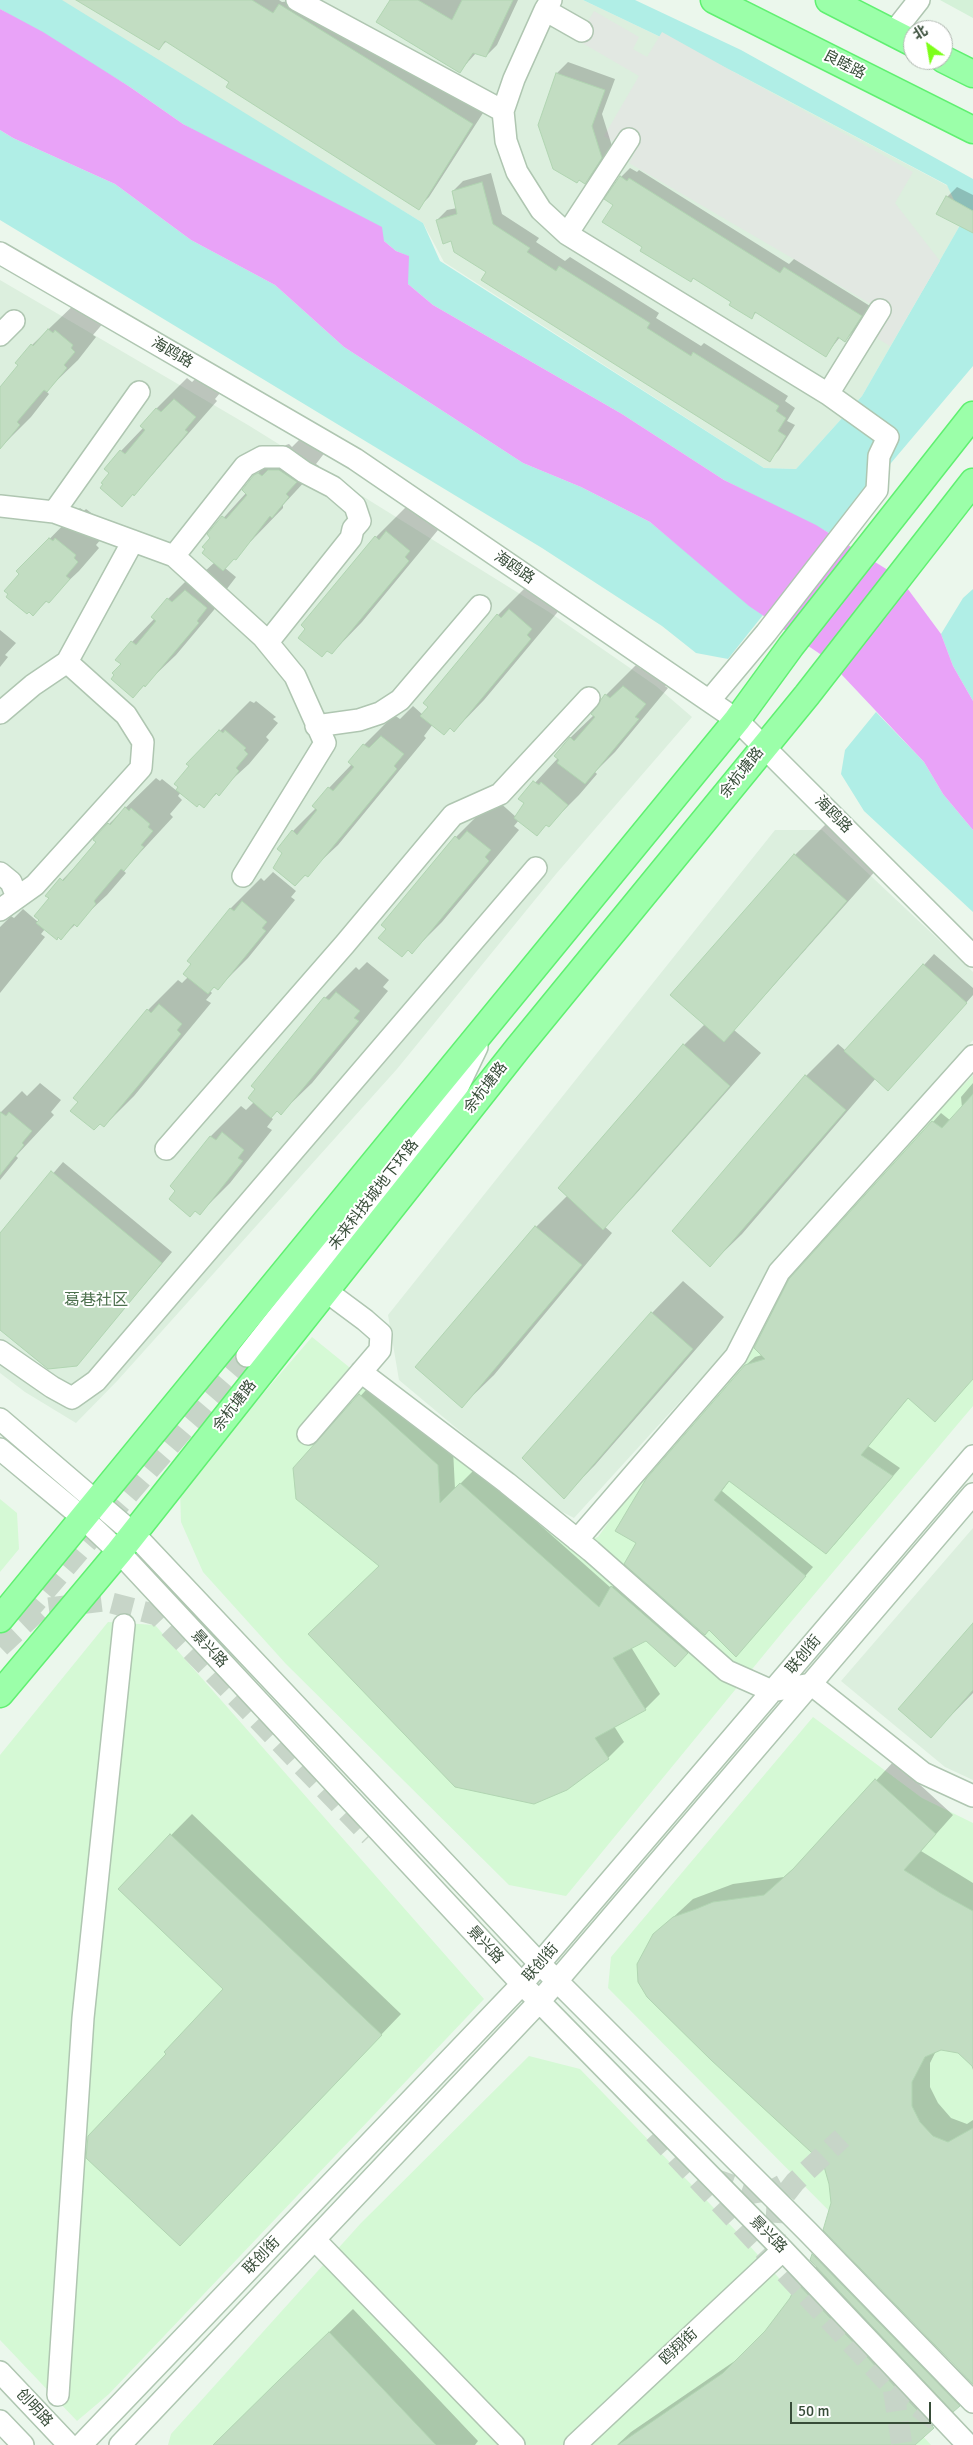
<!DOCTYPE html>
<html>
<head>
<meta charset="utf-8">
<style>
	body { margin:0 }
	#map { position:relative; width:973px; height:2445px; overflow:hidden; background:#ebf7ec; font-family:Signika,"Noto Sans SC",sans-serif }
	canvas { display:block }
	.north { position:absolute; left:903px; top:20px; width:50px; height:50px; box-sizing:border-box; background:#fff; border:1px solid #afb7af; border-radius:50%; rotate:328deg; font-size:14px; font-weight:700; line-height:20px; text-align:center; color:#374c38 }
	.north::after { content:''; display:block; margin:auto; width:18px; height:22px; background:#7dff19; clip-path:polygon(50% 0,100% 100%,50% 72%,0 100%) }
	.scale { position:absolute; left:790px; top:2402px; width:141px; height:22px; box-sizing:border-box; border:2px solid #374c38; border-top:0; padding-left:6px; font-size:15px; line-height:18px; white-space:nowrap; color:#374c38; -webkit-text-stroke:4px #fff; paint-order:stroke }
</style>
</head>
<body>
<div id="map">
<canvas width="973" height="2445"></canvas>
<div class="north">北</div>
<div class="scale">50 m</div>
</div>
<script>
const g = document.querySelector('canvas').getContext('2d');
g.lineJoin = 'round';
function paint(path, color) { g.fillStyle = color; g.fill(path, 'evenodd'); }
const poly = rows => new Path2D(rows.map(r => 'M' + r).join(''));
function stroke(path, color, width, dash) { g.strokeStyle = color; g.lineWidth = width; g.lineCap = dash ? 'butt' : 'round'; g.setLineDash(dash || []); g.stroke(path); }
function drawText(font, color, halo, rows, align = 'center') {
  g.font = font + ' Signika,"Noto Sans SC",sans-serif'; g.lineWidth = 4; g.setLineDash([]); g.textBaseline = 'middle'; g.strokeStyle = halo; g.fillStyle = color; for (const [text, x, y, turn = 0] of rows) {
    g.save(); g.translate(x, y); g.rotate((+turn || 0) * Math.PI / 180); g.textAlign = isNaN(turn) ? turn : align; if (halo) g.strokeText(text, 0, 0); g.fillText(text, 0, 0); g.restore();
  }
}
paint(poly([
	[55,0,583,0,736,73,948,186,963,220,862,396,796,469,764,468,444,262,423,223],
	[0,280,248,425,549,612,656,686,692,717,556,874,397,1069,118,1380,76,1423,25,1392,0,1373],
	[775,830,822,830,973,972,973,1040,769,1266,728,1349,574,1518,547,1504,399,1380,388,1315],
	[973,1528,973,1780,945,1767,841,1681]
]), '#dcefde');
paint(poly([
	[973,1075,973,1406,785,1629,566,1896,509,1885,286,1664,203,1572,181,1522,180,1490,312,1337,571,1547,598,1537,787,1273,834,1220],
	[0,1499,17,1513,19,1549,0,1572],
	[108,1622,155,1625,484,1999,109,2394,77,2421,0,2340,0,1755],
	[813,1717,922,1798,973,1823,973,2356,608,1988,611,1957],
	[529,2056,580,2069,737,2232,931,2445,168,2445,171,2434,361,2223]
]), '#d5f9d5');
paint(poly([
	[940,0,973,0,973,18]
]), '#d4f1d8');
paint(poly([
	[0,0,62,0,423,223,440,261,764,468,796,469,862,396,963,220,947,185,736,73,583,0,635,0,741,50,973,179,973,366,831,534,724,480,622,414,433,305,408,284,408,256,396,251,384,241,183,124,130,87,0,9],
	[0,130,13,138,115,184,191,240,275,285,344,347,523,463,581,487,650,522,763,615,728,659,696,653,662,626,542,548,0,220],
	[973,589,973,701,953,666,941,634,963,598],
	[876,712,924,762,943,794,973,830,973,912,864,811,841,774,845,750]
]), '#b0eee6');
paint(poly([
	[594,11,639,37,633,49,647,57,662,32,913,172,895,203,940,261,890,346,875,337,888,314,629,163,634,154,604,136,639,76,577,40]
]), '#e2e8e2');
paint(poly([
	[0,9,43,32,130,87,183,124,382,227,384,241,396,251,409,256,408,284,433,305,622,414,724,480,816,525,899,577,941,634,953,666,973,701,973,830,943,794,924,762,826,658,749,606,650,522,581,487,523,463,344,347,275,285,191,240,115,184,13,138,0,130]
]), '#e9a3f8');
paint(poly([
	[78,0,279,0,282,2,301,0,483,113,429,197,418,208,167,41,159,48],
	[391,0,518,0,497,45,486,56,476,53,459,72],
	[568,62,615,79,602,114,612,146,596,171,585,182,539,125,557,73],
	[630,168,637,172,639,170,789,264,794,259,870,306,854,331,845,340,840,337,826,355,757,312,751,317,732,302,644,247,614,204,621,177],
	[491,173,502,214,539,238,536,242,565,261,570,257,659,313,656,318,701,346,704,343,788,396,785,401,795,408,787,421,795,425,779,450,769,460,487,272,452,240,437,220,447,210,457,208,453,191,463,181],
	[957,187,973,195,973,231,947,197],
	[79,300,105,321,93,335,96,337,78,360,46,391,49,394,31,417,1,447,0,387,11,376,32,345],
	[205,370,225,387,215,399,217,401,152,475,122,505,111,473,121,451,144,427,157,408,187,378,192,382],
	[299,440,310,440,326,451,316,464,319,466,283,505,283,508,225,568,236,577,226,590,229,592,176,655,133,696,122,664,132,642,155,618,168,599,198,569,203,573,215,562,212,537,209,534,246,493,255,476,286,445,289,444,292,447],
	[418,502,439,520,434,527,438,530,362,622,332,653,376,537,406,507,409,510],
	[80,508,84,511,86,509,106,524,108,531,96,545,99,548,79,571,33,614,21,574,18,571],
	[528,585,561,608,484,700,454,731,450,727,433,724,424,736,426,738,338,845,295,885,284,853,293,831,316,808,329,788,352,764,364,745,394,715,400,719,413,706,423,715,498,615],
	[0,630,16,643,5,655,8,657,0,667],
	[654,656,675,673,665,686,668,688,615,752,595,772,597,774,579,795,549,825,547,824,537,835,519,820,514,826,519,830,442,922,412,952,456,837,486,807,498,801,516,817,525,803,520,799,558,758,570,738,594,715,606,695,636,665,641,669],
	[250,701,254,703,256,701,276,717,273,719,278,723,266,737,269,740,249,764,203,806,181,792,178,796,182,800,170,814,173,817,125,869,123,870,126,873,107,895,61,938,45,929,41,934,45,937,0,993,0,927,11,916,14,918,23,909,38,922,50,898,47,896,92,849,97,842,94,840,109,824,156,778,160,781,162,779,177,791,220,731],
	[826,824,878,868,734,1030,761,1053,634,1196,604,1226,612,1233,494,1375,462,1406,417,1367,536,1227,568,1195,684,1045,705,1024,795,855],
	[273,872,296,891,291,897,295,900,248,958,218,988,215,986,210,991,212,993,206,1000,211,1003,134,1096,104,1126,148,1010,178,980,182,983,188,977,193,964,189,961,231,908,261,878,264,881],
	[934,954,973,988,973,995,899,1078,876,1078,742,1234,710,1265,673,1231,806,1076,838,1044,846,1051],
	[367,962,389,980,383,987,388,991,312,1083,281,1113,278,1110,270,1117,273,1119,267,1127,272,1130,230,1183,200,1213,171,1186,211,1136,241,1106,246,1110,254,1102,310,1016,325,998,356,967,359,970],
	[40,1083,61,1100,51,1112,54,1115,16,1156,18,1158,0,1180,0,1113,22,1091,27,1096],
	[973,1083,973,1378,909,1397,868,1446,900,1468,834,1545,730,1480,722,1491,813,1567,744,1647,709,1629,626,1563,746,1365,755,1357,762,1355,790,1280,941,1113,951,1121,962,1108,961,1097],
	[63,1162,172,1252,76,1365,0,1328,0,1235],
	[683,1281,724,1317,595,1465,564,1497,652,1313],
	[376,1379,453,1449,455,1489,476,1468,611,1588,628,1571,690,1650,675,1666,646,1640,631,1647,660,1694,645,1709,614,1726,624,1742,608,1758,380,1566,294,1469],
	[973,1625,973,1693,931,1736],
	[894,1761,953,1815,921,1851,973,1883,973,2070,971,2064,959,2052,941,2049,936,2051,930,2063,930,2087,938,2103,951,2118,967,2124,973,2120,973,2382,832,2203,831,2183,824,2162,654,1935,693,1899,733,1884,784,1877,804,1859],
	[192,1814,401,2014,200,2224,168,2054,225,1989,119,1888],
	[829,2240,973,2391,959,2405,952,2408,913,2445,617,2445,631,2432,742,2356,767,2331,791,2298,798,2284,817,2266,811,2260],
	[353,2309,478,2441,475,2445,214,2445]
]), '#0003');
const building = poly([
	[76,0,252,0,273,13,279,4,473,124,419,210,226,87,229,82,165,41,159,50,76,0],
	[390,0,418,0,452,20,462,0,513,0,486,57,473,53,460,73,376,22,390,0],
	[556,73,605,90,592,126,602,158,585,184,579,180,577,183,553,169,538,125,556,73],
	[620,176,627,181,629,178,780,273,784,267,862,316,845,342,838,337,826,357,755,312,752,319,729,305,731,302,693,278,691,282,640,251,642,247,602,222,613,205,604,199,620,176],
	[482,182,493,224,530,248,527,252,556,271,559,266,650,323,647,328,691,356,693,352,779,406,776,411,786,418,778,431,786,436,770,462,481,280,486,272,454,252,451,241,443,244,436,220,457,214,452,191,482,182],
	[946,196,973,211,973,233,936,214,946,196],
	[48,329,53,333,55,330,73,345,71,348,75,352,64,365,67,368,47,392,44,390,17,422,20,425,0,449,0,387,18,365,15,363,31,344,33,346,48,329],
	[174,399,196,417,185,430,188,432,134,496,133,494,122,507,100,488,103,484,101,483,109,473,104,469,120,450,125,454,145,430,140,426,156,408,161,412,174,399],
	[268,470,279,470,297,482,286,494,289,497,272,518,270,516,236,560,234,559,223,571,202,553,205,549,202,547,210,538,207,534,222,516,226,519,247,495,242,490,254,475,258,473,262,476,268,470],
	[386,531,410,551,405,557,409,561,332,654,327,651,322,657,298,638,305,629,301,625,375,536,379,540,386,531],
	[49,538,53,541,55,538,76,555,74,558,78,562,66,576,70,579,49,603,46,601,33,616,29,612,27,614,6,597,8,594,4,591,19,574,16,571,49,538],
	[185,590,207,608,197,621,199,623,145,687,144,685,133,698,111,679,114,675,112,673,121,664,115,660,131,641,136,645,156,621,151,617,167,598,172,602,185,590],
	[509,609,532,629,527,635,531,639,454,732,450,728,444,735,420,716,428,707,423,703,497,614,501,618,509,609],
	[623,686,646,704,635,717,639,719,585,784,557,763,559,760,554,756,570,737,574,741,595,717,591,714,605,694,610,698,623,686],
	[219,730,223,733,225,730,246,748,244,750,248,754,236,768,239,771,219,796,216,793,204,808,199,804,197,807,176,790,178,787,174,784,189,766,186,764,219,730],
	[381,736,404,754,394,766,397,769,308,877,305,875,295,886,273,868,282,853,277,849,292,830,297,835,317,810,312,806,328,787,333,791,354,767,348,762,363,744,369,748,381,736],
	[533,781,539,785,541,782,568,805,549,827,546,825,537,836,514,818,524,803,518,799,533,781],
	[125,807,129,811,131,808,150,824,148,827,153,831,141,845,144,847,124,871,121,869,94,901,96,904,77,927,74,924,61,940,58,937,57,940,36,923,39,920,34,916,49,898,45,896,60,878,63,881,96,842,93,840,94,838,108,823,110,825,125,807],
	[467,831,491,850,485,857,489,861,412,954,408,950,402,957,378,938,386,929,381,925,455,836,459,840,467,831],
	[794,854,847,901,724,1042,670,995,794,854],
	[242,901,267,922,262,928,266,931,218,990,214,987,208,994,183,974,191,964,187,961,230,908,234,911,242,901],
	[923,964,967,1003,888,1091,844,1051,923,964],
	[336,992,360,1011,354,1018,359,1021,281,1115,277,1111,271,1118,248,1098,255,1089,251,1086,324,997,329,1000,336,992],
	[159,1004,182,1024,177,1030,181,1034,104,1127,100,1124,94,1130,70,1111,78,1102,73,1098,147,1009,151,1013,159,1004],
	[683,1044,730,1086,603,1230,558,1188,683,1044],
	[805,1075,846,1110,710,1267,672,1231,805,1075],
	[973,1094,973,1379,935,1422,908,1398,861,1455,893,1476,826,1554,729,1481,714,1500,806,1576,736,1657,709,1630,705,1635,624,1564,636,1543,615,1531,646,1479,745,1365,765,1359,754,1348,789,1279,932,1121,942,1128,973,1094],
	[0,1112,6,1116,9,1112,32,1131,22,1143,24,1145,0,1175,0,1112],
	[222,1132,244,1150,238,1158,243,1161,200,1215,195,1211,190,1217,169,1199,175,1191,170,1186,210,1136,216,1140,222,1132],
	[51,1171,162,1263,77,1366,48,1369,0,1330,0,1233,51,1171],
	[535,1226,582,1265,462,1408,415,1367,535,1226],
	[651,1312,693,1349,564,1499,522,1458,651,1312],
	[359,1394,438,1465,440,1503,460,1483,599,1607,611,1586,688,1653,675,1667,646,1641,613,1658,646,1710,595,1738,609,1759,567,1790,534,1804,455,1787,308,1634,379,1566,296,1499,293,1468,359,1394],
	[973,1623,973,1690,931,1738,898,1709,973,1623],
	[875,1779,936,1834,904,1870,942,1894,973,1911,973,2067,958,2053,941,2050,925,2057,912,2082,912,2106,920,2122,933,2136,948,2142,973,2128,973,2384,823,2230,831,2203,829,2184,823,2163,711,2060,647,1997,638,1982,637,1964,653,1934,673,1917,696,1909,713,1902,764,1895,793,1869,875,1779],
	[170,1834,382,2035,180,2246,86,2158,88,2136,166,2054,164,2052,223,1989,118,1889,170,1834],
	[812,2254,960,2406,953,2412,810,2260,812,2254],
	[797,2283,934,2428,915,2445,618,2445,723,2373,765,2331,790,2298,797,2283],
	[329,2332,436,2445,213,2445,280,2379,329,2332]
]);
paint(building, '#c2ddc2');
stroke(building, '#b1d5b2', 1);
stroke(poly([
	[24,1616,247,1356],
	[0,1647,40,1609,104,1601,157,1615,370,1836],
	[654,2133,893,2388,902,2445],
	[712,2178,753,2193,773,2190,782,2185],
	[780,2254,775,2238,777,2205,795,2182,842,2138],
	[893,2388,939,2423]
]), '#c7d5c8', 21, [21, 11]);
const minor = poly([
	[297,0,503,111],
	[551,0,545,10,582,31],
	[545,10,514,79,503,111,506,141,517,172,541,210,567,234,828,394],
	[893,33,919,0],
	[567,234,629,139],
	[0,253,355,459,737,720,973,956],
	[0,335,14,321],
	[0,506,54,512,174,556,263,637,295,676,325,743,243,876],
	[54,512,139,392],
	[174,556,245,466,262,457,283,457,304,472,333,487,355,506,360,521,353,529,351,538,268,642],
	[709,701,766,633,877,490,879,456,888,437,828,394,880,310],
	[0,713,33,685,67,662],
	[316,726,359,720,380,713,400,700,480,606],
	[0,873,11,882,17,897],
	[0,910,35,885,141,768,143,742,126,715,67,662,133,541],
	[166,1149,345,944,453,815,500,794,589,698],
	[0,1351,52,1387,72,1398,96,1381,536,868],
	[247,1356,456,1091,477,1047],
	[361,1372,507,1483,591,1551,727,1671,772,1691,811,1684,923,1773,973,1796],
	[0,1419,134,1534,540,1964,808,2232,973,2402],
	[308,1434,380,1350,381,1334,365,1320,326,1291],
	[0,1449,83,1518,119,1552,522,1984,783,2250,968,2445],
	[577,1540,736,1356,779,1272,973,1056],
	[315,2240,514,2445],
	[0,2372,69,2445],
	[58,2395,83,2018,124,1625],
	[0,2421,23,2445],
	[81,2445,522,1984,973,1456],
	[120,2445,539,2002,973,1494],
	[575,2445,783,2250]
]);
const major = poly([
	[714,0,973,130],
	[829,0,913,43],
	[943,59,973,74],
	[0,1619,737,720,791,646,973,415],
	[0,1694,119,1552,518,1048,807,695,973,482]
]);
stroke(minor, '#afc6b1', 24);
stroke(major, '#60f071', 29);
stroke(minor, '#fff', 21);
stroke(major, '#9bffa9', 26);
drawText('15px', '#374c38', '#fff', [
	["良睦路",844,65,27],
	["海鸥路",172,353,30],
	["海鸥路",514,568,34],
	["余杭塘路",742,773,-51],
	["海鸥路",833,815,45],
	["余杭塘路",486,1088,-52],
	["未来科技城地下环路",374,1195,-52],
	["余杭塘路",235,1406,-52],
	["景兴路",209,1649,47],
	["联创街",804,1655,-50],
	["景兴路",485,1945,47],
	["联创街",541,1963,-49],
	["景兴路",768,2235,45],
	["联创街",262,2256,-46],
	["鸥翔街",679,2347,-43],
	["创明路",34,2408,47]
]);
drawText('16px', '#4d704e', '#fff', [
	["葛巷社区",96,1301]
]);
</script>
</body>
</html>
